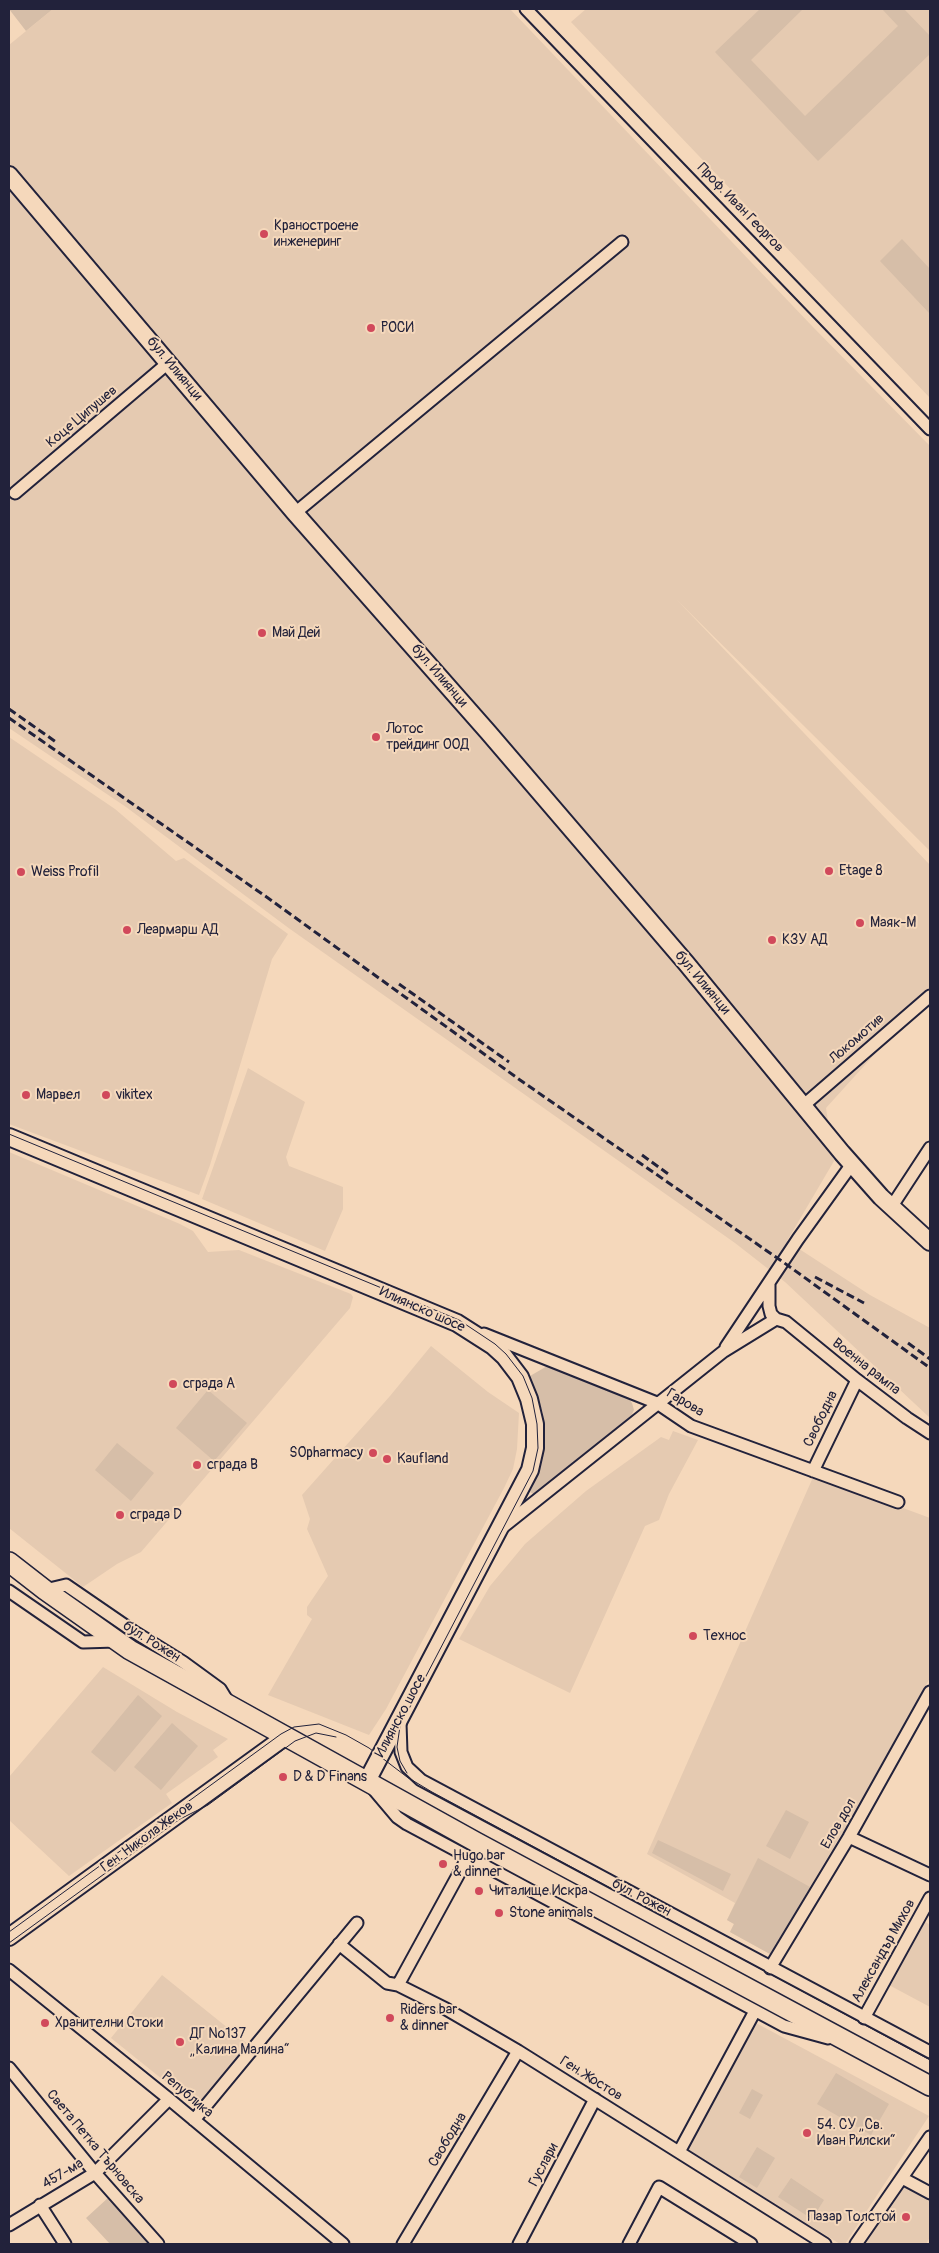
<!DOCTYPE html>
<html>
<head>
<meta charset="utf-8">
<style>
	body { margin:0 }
	#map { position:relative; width:939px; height:2253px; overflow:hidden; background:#f5d8bb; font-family:Pangolin,sans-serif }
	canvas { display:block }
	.frame { position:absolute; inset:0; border:10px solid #22223b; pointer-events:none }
</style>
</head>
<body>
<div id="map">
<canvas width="939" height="2253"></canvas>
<div class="frame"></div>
</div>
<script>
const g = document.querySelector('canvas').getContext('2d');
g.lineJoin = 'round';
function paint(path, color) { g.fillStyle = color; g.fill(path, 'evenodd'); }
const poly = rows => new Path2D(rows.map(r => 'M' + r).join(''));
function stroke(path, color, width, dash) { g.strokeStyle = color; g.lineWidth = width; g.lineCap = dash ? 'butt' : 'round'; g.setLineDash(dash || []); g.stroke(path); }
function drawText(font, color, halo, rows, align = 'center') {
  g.font = font + ' Pangolin,sans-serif'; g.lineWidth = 4; g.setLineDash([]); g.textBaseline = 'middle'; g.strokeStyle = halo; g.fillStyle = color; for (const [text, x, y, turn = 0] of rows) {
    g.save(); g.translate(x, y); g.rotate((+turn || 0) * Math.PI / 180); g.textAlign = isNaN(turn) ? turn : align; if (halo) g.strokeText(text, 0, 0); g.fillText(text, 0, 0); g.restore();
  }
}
paint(poly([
	[53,9,510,9,812,326,930,446,930,851,677,600,930,865,930,993,826,1108,834,1161,787,1241,870,1295,930,1328,930,1418,785,1282,735,1243,290,929,126,807,9,728,9,45],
	[586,9,930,9,930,398,571,22],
	[9,737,115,809,176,861,184,858,288,934,272,959,210,1165,199,1195,9,1124],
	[248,1068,305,1102,286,1157,289,1166,343,1187,343,1209,325,1251,202,1199],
	[9,1152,180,1224,193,1231,208,1252,239,1250,351,1294,353,1297,350,1308,141,1552,117,1564,83,1587,9,1528],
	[431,1346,488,1392,519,1413,517,1449,513,1469,504,1488,386,1709,369,1735,268,1695,312,1619,307,1615,307,1607,328,1576,307,1529,310,1519,302,1495,390,1396],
	[673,1431,698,1440,669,1494,659,1520,645,1526,570,1693,459,1639,490,1586,525,1544,586,1491,661,1437,669,1440],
	[814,1475,930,1518,930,1678,847,1825,770,1954,730,1932,734,1924,727,1920,735,1903,647,1854],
	[103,1667,177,1712,228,1739,213,1750,218,1757,166,1794,172,1803,69,1876,9,1820,9,1777],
	[924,1921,930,1925,930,2007,889,1985],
	[162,1975,249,2045,198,2108,111,2038],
	[756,2023,929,2116,845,2244,840,2244,687,2149],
	[906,2183,930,2197,930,2237,926,2244,864,2244]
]), '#e5cab1');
paint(poly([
	[9,9,53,9,26,31],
	[760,9,803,9,751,60,805,116,898,26,882,9,904,9,930,36,930,54,818,161,715,52],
	[902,239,930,269,930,314,880,261],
	[549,1365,627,1396,632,1403,634,1410,629,1420,535,1495,530,1492,541,1464,544,1431,543,1413,530,1376],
	[208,1390,247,1423,214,1461,176,1428],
	[117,1443,154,1473,131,1501,95,1470],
	[138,1695,162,1716,115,1772,91,1752],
	[172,1723,198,1746,161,1790,134,1767],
	[786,1810,809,1822,790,1859,766,1846],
	[658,1840,731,1874,723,1891,652,1853],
	[758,1858,810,1887,770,1954,730,1932,734,1924,727,1920],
	[836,2073,889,2104,871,2135,817,2104],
	[752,2089,763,2095,750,2119,739,2113],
	[757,2147,775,2158,757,2188,739,2177],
	[791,2178,824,2200,812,2219,778,2197],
	[109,2197,152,2244,110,2244,86,2218]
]), '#d6bea8');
const street = poly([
	[526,9,930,429],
	[15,493,168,363],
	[295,513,622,242],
	[804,1105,930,996],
	[892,1206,930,1148],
	[769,1283,769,1306,771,1314,776,1319],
	[484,1334,657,1403,691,1426,898,1502],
	[726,1347,798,1239,852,1164],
	[813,1471,857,1380],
	[503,1527,724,1351,776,1319,786,1322,857,1380,907,1418,930,1433],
	[45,1590,66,1585,133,1631,183,1662,220,1689,228,1702],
	[9,1591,83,1642,116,1641],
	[400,1723,401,1752,407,1767,421,1780,930,2052],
	[375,1791,397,1817,407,1824,784,2026,828,2038],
	[849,1837,930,1875],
	[339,1944,387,1983,398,1985,446,2009,518,2051,825,2244],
	[770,1968,849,1837,930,1692],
	[9,1970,169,2099,343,2244],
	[398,1985,468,1857],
	[864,2018,930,1898],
	[9,2068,95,2173,158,2244],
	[194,2120,357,1923],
	[679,2152,755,2011],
	[902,2178,930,2193],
	[40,2205,65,2244],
	[9,2225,95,2173,169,2099],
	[403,2244,518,2051],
	[519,2244,595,2099],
	[629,2244,659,2187,751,2244],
	[856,2244,930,2137]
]);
const secondary = poly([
	[9,175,295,513,488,732,686,963,842,1153,881,1197,930,1242],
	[9,1137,457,1323,493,1346,504,1356,520,1377,529,1399,535,1424,535,1448,530,1470,367,1781],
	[9,1937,286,1736]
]);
const primary = poly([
	[9,1562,45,1590,130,1650,476,1842,930,2086]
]);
stroke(street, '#22223b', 15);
stroke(secondary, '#22223b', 20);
stroke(primary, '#22223b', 22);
stroke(street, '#f5d8bb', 11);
stroke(secondary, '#f5d8bb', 16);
stroke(primary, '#f5d8bb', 19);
stroke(poly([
	[9,1134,459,1320,495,1344,506,1354,523,1376,532,1398,537,1424,538,1448,533,1471,400,1726,397,1747,400,1761,407,1773],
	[9,1932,281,1734,294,1727,319,1724,346,1735,369,1748,407,1777,432,1792,930,2060],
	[9,1943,180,1819,208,1805,295,1741,316,1733,336,1737]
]), '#22223b', 1);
stroke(poly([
	[9,709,56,742],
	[9,718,268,898,520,1080,783,1262,930,1368],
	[399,984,509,1062],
	[642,1155,671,1176],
	[815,1277,864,1303],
	[908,1343,930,1359]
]), '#22223b', 3, [8, 4]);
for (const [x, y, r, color] of [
	[264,234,5,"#d1495b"],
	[371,328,5,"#d1495b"],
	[262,633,5,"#d1495b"],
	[376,737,5,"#d1495b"],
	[829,871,5,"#d1495b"],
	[21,872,5,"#d1495b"],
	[860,923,5,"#d1495b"],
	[127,930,5,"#d1495b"],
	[772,940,5,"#d1495b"],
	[26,1095,5,"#d1495b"],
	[106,1095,5,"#d1495b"],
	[173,1384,5,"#d1495b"],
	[373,1453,5,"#d1495b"],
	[387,1459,5,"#d1495b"],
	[197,1465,5,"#d1495b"],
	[120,1515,5,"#d1495b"],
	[693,1636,5,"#d1495b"],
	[283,1777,5,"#d1495b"],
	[443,1864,5,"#d1495b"],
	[479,1891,5,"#d1495b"],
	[499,1913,5,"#d1495b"],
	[390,2018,5,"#d1495b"],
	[45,2023,5,"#d1495b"],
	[180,2042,5,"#d1495b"],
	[807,2133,5,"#d1495b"],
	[906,2217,5,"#d1495b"]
]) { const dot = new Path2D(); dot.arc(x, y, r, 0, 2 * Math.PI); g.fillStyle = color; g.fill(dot); stroke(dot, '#f5d8bb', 2); }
drawText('14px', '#22223b', '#f5d8bb', [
	["Проф. Иван Георгов",740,208,46],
	["бул. Илиянци",174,369,50],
	["Коце Ципушев",82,417,-40],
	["бул. Илиянци",439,676,49],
	["бул. Илиянци",702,983,50],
	["Локомотив",857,1039,-41],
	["Илиянско шосе",422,1310,24],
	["Военна рампа",866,1367,38],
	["Гарова",685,1403,31],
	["Свободна",821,1419,-64],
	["бул. Рожен",151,1642,32],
	["Илиянско шосе",401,1716,-62],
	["Елов дол",839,1824,-60],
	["Ген. Никола Жеков",147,1837,-36],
	["бул. Рожен",641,1898,28],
	["Александър Михов",884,1951,-61],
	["Ген. Жостов",591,2079,32],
	["Република",187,2095,40],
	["Свободна",448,2140,-59],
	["Света Петка Търновска",95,2147,50],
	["Гуслари",544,2165,-62],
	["457-ма",63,2174,-31]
]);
drawText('14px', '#22223b', '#f5d8bb', [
	["Краностроене",274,226],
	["инженеринг",274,242],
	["РОСИ",381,328],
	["Май Дей",272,633],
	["Лотос",386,729],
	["трейдинг ООД",386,745],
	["Etage 8",839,871],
	["Weiss Profil",31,872],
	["Маяк-М",870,923],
	["Леармарш АД",137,930],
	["КЗУ АД",782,940],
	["Марвел",36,1095],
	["vikitex",116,1095],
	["сграда А",183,1384],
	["SOpharmacy",363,1453,"right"],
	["Kaufland",397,1459],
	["сграда В",207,1465],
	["сграда D",130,1515],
	["Технос",703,1636],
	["D & D Finans",293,1777],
	["Hugo bar",453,1856],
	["& dinner",453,1872],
	["Читалище Искра",489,1891],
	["Stone animals",509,1913],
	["Riders bar",400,2010],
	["& dinner",400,2026],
	["Хранителни Стоки",55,2023],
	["ДГ №137",190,2034],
	["„Калина Малина“",190,2050],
	["54. СУ „Св.",817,2125],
	["Иван Рилски“",817,2141],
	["Пазар Толстой",896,2217,"right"]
], 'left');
</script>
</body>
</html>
